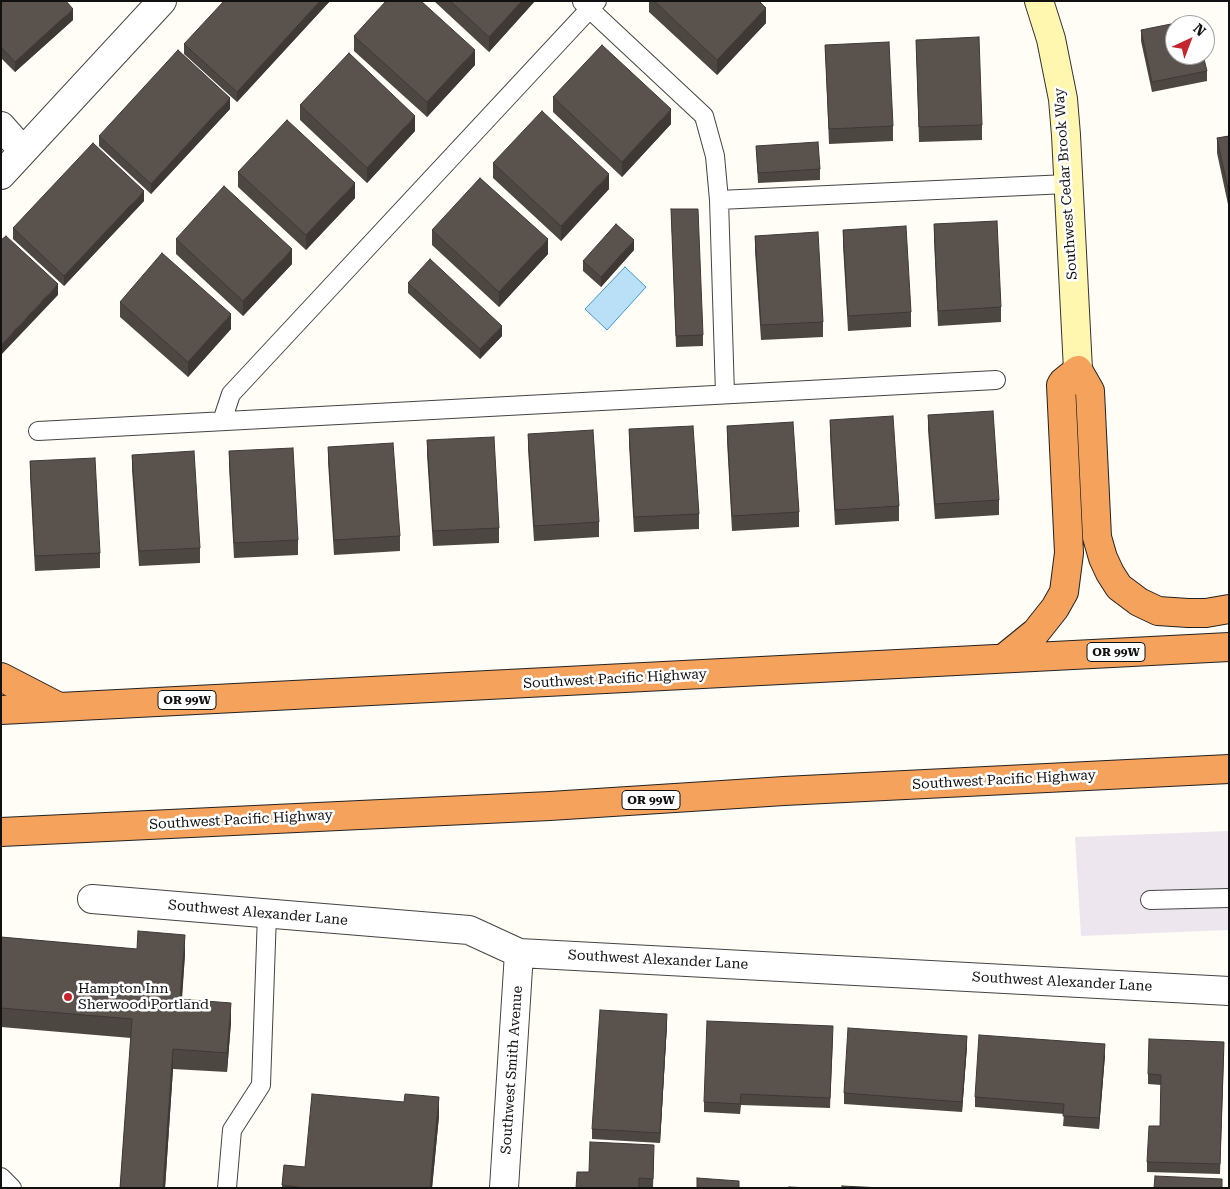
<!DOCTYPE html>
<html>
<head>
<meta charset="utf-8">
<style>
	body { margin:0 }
	#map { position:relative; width:1230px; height:1189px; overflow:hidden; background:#fffdf5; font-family:"Roboto Serif",serif }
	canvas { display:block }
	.frame { position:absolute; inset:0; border:2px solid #111; pointer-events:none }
	.north { position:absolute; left:1165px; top:15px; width:50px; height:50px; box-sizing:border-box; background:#fff; border:1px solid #a0a0a0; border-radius:50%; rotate:43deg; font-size:14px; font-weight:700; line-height:20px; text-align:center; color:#111 }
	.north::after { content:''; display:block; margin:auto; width:18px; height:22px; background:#c4262e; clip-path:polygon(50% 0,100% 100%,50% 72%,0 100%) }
</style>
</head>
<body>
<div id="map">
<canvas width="1230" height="1189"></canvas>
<div class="frame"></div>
<div class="north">N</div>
</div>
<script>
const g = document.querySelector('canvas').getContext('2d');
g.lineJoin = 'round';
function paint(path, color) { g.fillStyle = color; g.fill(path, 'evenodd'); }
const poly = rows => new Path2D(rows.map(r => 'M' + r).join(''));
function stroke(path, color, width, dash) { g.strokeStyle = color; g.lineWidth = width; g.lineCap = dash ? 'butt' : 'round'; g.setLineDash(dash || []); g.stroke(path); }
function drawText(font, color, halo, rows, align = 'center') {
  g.font = font + ' "Roboto Serif",serif'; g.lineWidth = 5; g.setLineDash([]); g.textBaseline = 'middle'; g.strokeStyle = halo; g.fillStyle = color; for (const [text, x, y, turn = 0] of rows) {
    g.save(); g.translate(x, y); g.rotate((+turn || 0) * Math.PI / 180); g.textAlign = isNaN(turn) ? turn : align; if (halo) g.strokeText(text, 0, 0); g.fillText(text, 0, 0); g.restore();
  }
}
paint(poly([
	[1229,831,1229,930,1081,936,1075,837]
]), '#eee6ef');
const water = poly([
	[625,267,646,287,607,330,585,309,625,267]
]);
paint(water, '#b9e0f7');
stroke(water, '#3f96cf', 1);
const lane = poly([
	[582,2,704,116,715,156,719,200,725,394],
	[719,200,1067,184],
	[222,421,231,394,597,1],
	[38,431,996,380],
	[1150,900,1229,898],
	[1,1177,12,1188],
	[227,1188,232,1130,261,1085,267,914]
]);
const street = poly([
	[1,126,23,151],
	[1,175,162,1],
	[92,899,469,930,519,953,1229,991],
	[504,1188,519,953]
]);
const secondary = poly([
	[1039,1,1051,39,1063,99,1066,135,1078,370]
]);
const highway = poly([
	[1004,658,1036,632,1055,608,1064,592,1069,553,1061,385,1063,382,1078,370,1090,391,1097,537,1103,558,1110,573,1119,587,1139,602,1158,611,1188,613,1206,613,1229,609],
	[1,677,59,707],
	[1,710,1229,647],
	[1,832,550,806,784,791,1229,769]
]);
stroke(lane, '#444', 20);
stroke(street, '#444', 30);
stroke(secondary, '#333', 30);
stroke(highway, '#222', 30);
stroke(lane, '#fff', 18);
stroke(street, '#fff', 28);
stroke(secondary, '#fff6b0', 28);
stroke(highway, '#f5a25d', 28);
paint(poly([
	[1,1,73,20,15,72,1,58],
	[330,1,237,102,184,54,184,44],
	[434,1,535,1,489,52],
	[649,1,759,1,766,23,717,75,649,12],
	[1141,30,1207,71,1207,81,1152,92,1141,41],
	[354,36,475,65,427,117,354,51],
	[916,40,982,125,982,140,919,142],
	[825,45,893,126,893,141,829,144],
	[553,97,671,124,622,177,553,112],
	[300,105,415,131,367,183,300,120],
	[230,109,151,194,99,146,99,136],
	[1229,136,1229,209,1217,153,1217,138],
	[756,146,820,169,820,180,758,183],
	[493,163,609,189,561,241,493,178],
	[238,172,355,198,306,250,238,187],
	[144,201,64,286,13,239,13,228],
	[671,209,703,335,703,346,676,347],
	[934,224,1001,307,1001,322,938,326,934,239],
	[432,230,548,254,499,307,432,245],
	[843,230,911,312,911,327,848,331,843,245],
	[755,236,823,322,823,337,761,340,755,251],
	[176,239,292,264,243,316,176,254],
	[634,250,601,287,583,271,583,261],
	[408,283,502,336,480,359,408,293],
	[120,302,231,329,188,377,120,317],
	[928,415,999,500,999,515,935,519,928,430],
	[830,420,899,506,899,521,835,525,830,435],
	[727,426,799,512,799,527,732,531,727,441],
	[629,429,699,514,699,529,634,532,629,444],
	[528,434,599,522,599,537,534,541,528,449],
	[427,440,499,528,499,543,433,546,427,455],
	[328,447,400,536,400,551,334,555,328,462],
	[229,451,298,540,298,555,234,558,229,466],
	[132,455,200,548,200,563,139,566,132,470],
	[30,461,100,553,100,568,35,571,30,476],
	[1,937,185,954,182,1000,231,1022,227,1072,173,1069,165,1188,120,1188,131,1038,1,1027],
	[667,1024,660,1143,592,1139,592,1129],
	[833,1036,830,1108,741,1105,740,1114,704,1112,704,1102],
	[967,1046,962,1112,844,1104,844,1093],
	[1224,1052,1220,1174,1147,1172,1147,1162,1160,1126,1161,1085,1148,1084,1148,1074],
	[1105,1055,1099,1129,1063,1126,1064,1114,975,1107,975,1097],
	[439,1116,432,1188,282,1188,284,1165,305,1167],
	[654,1155,653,1188,576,1188,589,1172]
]), '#4d4742');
paint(poly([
	[320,1,330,1,237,102,237,92],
	[522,1,535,1,489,52,489,37],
	[766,8,766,23,717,75,717,60],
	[73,9,73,20,15,72,15,62],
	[475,50,475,65,427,117,427,102],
	[230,98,230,109,151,194,151,184],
	[671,109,671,124,622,177,622,162],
	[415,116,415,131,367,183,367,168],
	[609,174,609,189,561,241,561,226],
	[355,183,355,198,306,250,306,235],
	[144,191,144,201,64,286,64,276],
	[548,239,548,254,499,307,499,292],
	[634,240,634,250,601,287,601,277],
	[292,249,292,264,243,316,243,301],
	[58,284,58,295,1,355,1,345],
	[231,314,231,329,188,377,188,362],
	[502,326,502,336,480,359,480,349],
	[185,935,185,954,180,1019,180,999],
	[231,1003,231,1022,227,1072,227,1053],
	[667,1014,667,1024,660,1143,660,1133],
	[967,1036,967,1046,962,1112,962,1102],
	[1105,1044,1105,1055,1099,1129,1099,1118],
	[173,1049,173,1069,165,1188,163,1188],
	[439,1097,439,1116,432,1188,430,1188]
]), '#3f3936');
const building = poly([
	[1,1,66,1,73,9,15,62,1,47,1,1],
	[224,1,320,1,237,92,184,44,224,1],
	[386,1,421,1,475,50,427,102,354,36,386,1],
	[450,1,522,1,489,37,450,1],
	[654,1,759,1,766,8,717,60,654,1],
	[1196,19,1197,25,1175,25,1175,55,1203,55,1207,71,1152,82,1141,30,1196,19],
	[979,37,982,125,919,127,916,40,979,37],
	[889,42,893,126,829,129,825,45,889,42],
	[602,45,671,109,622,162,553,97,602,45],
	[178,50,230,98,151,184,99,136,178,50],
	[349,53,415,116,367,168,300,105,349,53],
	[542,111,609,174,561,226,493,163,542,111],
	[287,120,355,183,306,235,238,172,287,120],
	[1229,136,1229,194,1217,138,1229,136],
	[818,142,820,169,758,173,756,146,818,142],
	[93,143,144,191,64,276,13,228,93,143],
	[480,178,548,239,499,292,432,230,480,178],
	[224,186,292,249,243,301,176,239,224,186],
	[671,209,698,209,703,335,676,336,671,209],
	[997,221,1001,307,938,311,934,224,997,221],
	[616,224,634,240,601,277,583,261,616,224],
	[906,226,911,312,848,316,843,230,906,226],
	[818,232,823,322,761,325,755,236,818,232],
	[6,236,58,284,1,345,1,240,6,236],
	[162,253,231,314,188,362,120,302,162,253],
	[430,259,502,326,480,349,408,283,430,259],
	[993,411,999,500,935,504,928,415,993,411],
	[893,416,899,506,835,510,830,420,893,416],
	[793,422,799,512,732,516,727,426,793,422],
	[693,426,699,514,634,517,629,429,693,426],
	[593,430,599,522,534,526,528,434,593,430],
	[494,437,499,528,433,531,427,440,494,437],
	[393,443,400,536,334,540,328,447,393,443],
	[293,448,298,540,234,543,229,451,293,448],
	[194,451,200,548,139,551,132,455,194,451],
	[95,458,100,553,35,556,30,461,95,458],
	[138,931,185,935,180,999,231,1003,227,1053,173,1049,163,1188,120,1188,132,1019,1,1008,1,937,137,949,138,931],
	[600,1010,667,1014,660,1133,592,1129,600,1010],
	[707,1021,833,1026,830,1098,741,1094,740,1104,704,1102,707,1021],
	[848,1028,967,1036,962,1102,844,1093,848,1028],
	[979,1035,1105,1044,1099,1118,1063,1116,1064,1104,975,1097,979,1035],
	[1149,1039,1224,1042,1220,1164,1147,1162,1149,1126,1160,1126,1161,1075,1148,1074,1149,1039],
	[312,1094,404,1102,405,1094,439,1097,430,1188,304,1188,282,1185,284,1165,305,1167,312,1094],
	[590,1142,654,1145,653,1179,639,1178,639,1188,576,1188,577,1172,589,1172,590,1142],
	[1155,1176,1222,1179,1222,1188,1154,1188,1155,1176],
	[697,1178,739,1181,739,1188,697,1188,697,1178],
	[842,1186,882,1188,842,1188,842,1186],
	[789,1187,810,1188,789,1188,789,1187]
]);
paint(building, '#5a524d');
stroke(building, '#3f3936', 1);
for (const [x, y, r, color] of [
	[68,997,5,"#c4262e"]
]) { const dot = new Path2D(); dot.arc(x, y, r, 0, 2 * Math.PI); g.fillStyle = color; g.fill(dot); stroke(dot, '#fff', 2); }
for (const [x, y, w] of [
	[1116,652,58],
	[187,700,58],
	[651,800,58]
]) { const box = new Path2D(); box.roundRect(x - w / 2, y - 9.5, w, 19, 4); g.fillStyle = '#fff'; g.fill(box); stroke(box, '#111', 1); }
drawText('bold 12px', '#111', null, [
	["OR 99W",1116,652],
	["OR 99W",187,700],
	["OR 99W",651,800]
]);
drawText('14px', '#111', '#fff', [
	["Southwest Cedar Brook Way",1066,184,-94],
	["Southwest Pacific Highway",615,679,-3],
	["Southwest Pacific Highway",1004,780,-3],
	["Southwest Pacific Highway",241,820,-3],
	["Southwest Alexander Lane",258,913,5],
	["Southwest Alexander Lane",658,960,3],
	["Southwest Alexander Lane",1062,982,3],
	["Southwest Smith Avenue",512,1070,-86]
]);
drawText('14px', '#111', '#fff', [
	["Hampton Inn",78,989],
	["Sherwood Portland",78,1005]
], 'left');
</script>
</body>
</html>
